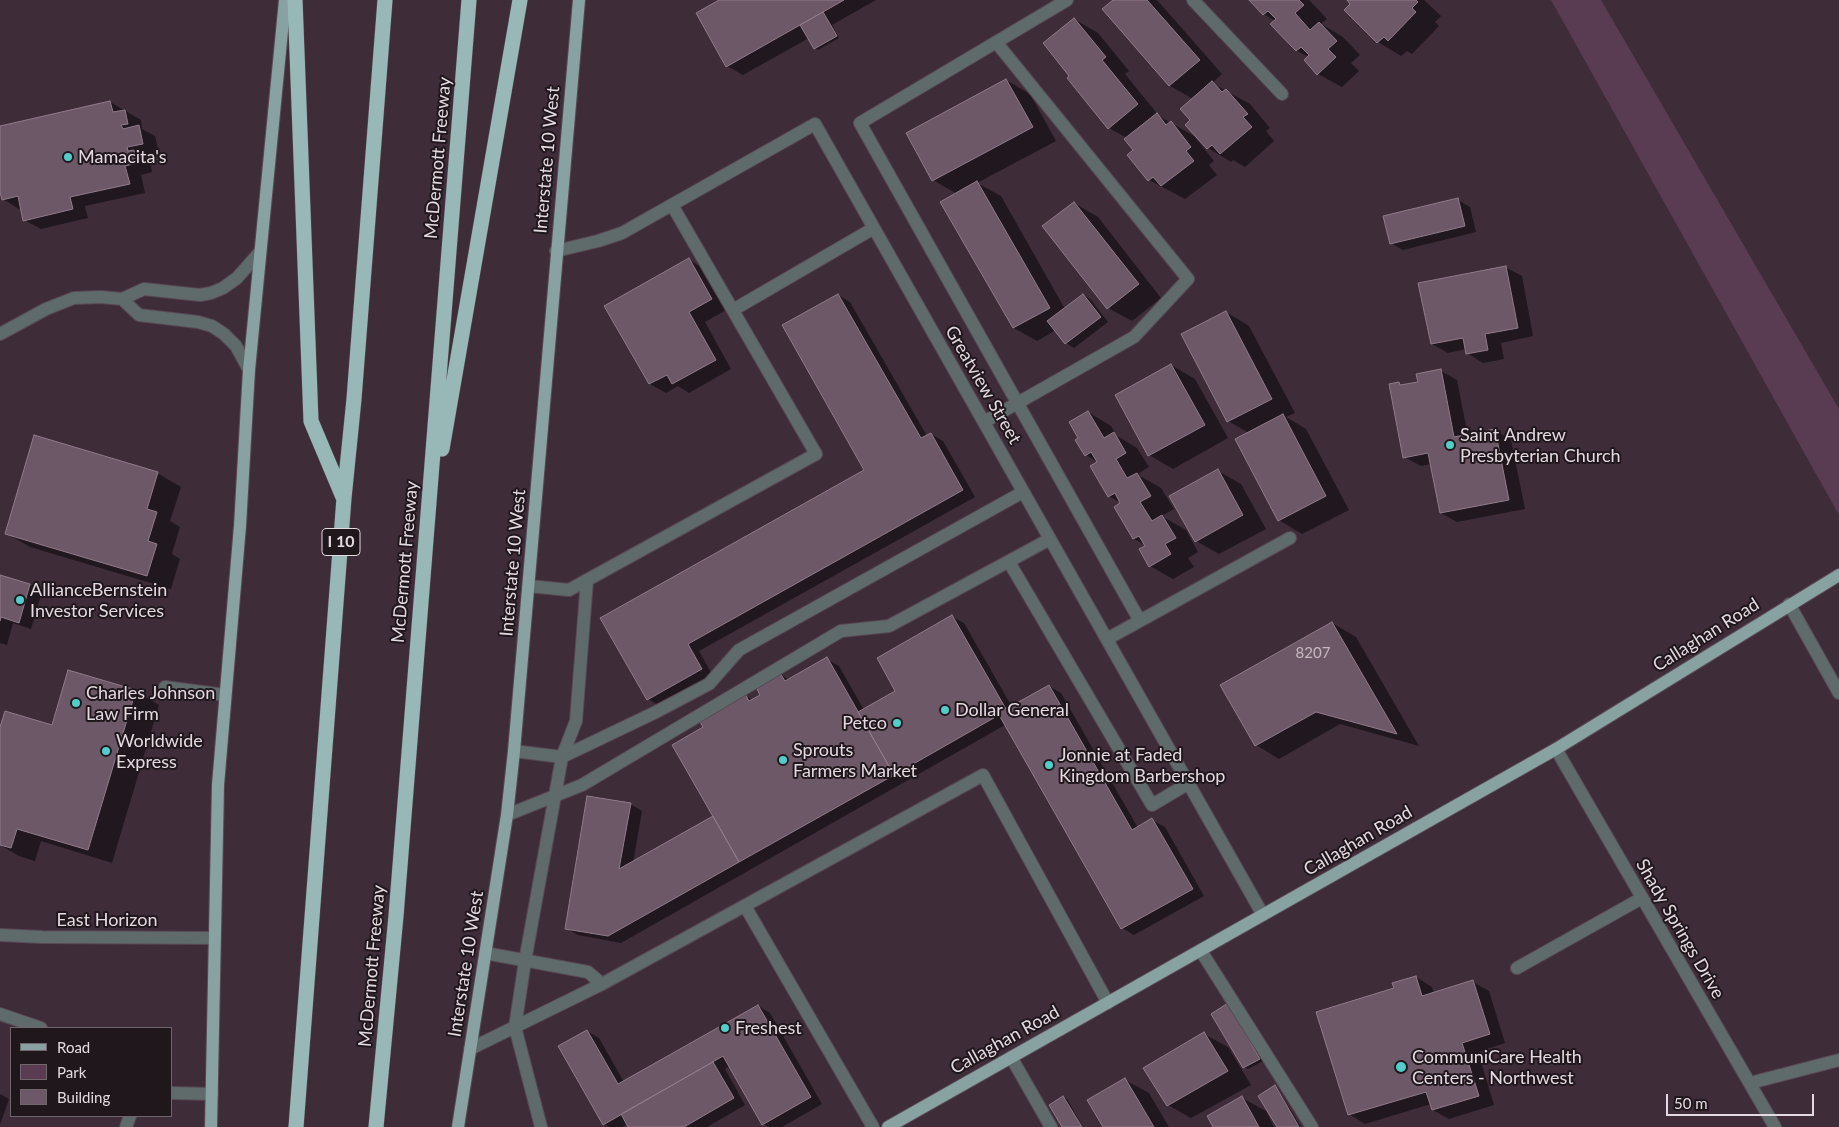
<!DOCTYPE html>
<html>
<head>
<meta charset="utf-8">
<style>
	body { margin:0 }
	#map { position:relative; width:1839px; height:1127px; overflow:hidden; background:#3e2c39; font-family:Lato,sans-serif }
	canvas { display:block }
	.legend { position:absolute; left:10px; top:1027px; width:162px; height:90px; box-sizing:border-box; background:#20171d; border:1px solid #6f656b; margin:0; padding:6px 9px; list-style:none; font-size:15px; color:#e5d9e1 }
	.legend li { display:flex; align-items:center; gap:10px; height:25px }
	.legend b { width:25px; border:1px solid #6f656b }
	.scale { position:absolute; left:1666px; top:1094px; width:148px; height:22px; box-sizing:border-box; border:2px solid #e5d9e1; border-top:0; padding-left:6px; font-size:15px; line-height:18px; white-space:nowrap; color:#e5d9e1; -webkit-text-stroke:4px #20171d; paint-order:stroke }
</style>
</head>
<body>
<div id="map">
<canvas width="1839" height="1127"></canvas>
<ul class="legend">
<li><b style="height:6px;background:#87a2a1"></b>Road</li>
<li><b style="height:14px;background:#593c52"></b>Park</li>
<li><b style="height:14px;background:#6d5867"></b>Building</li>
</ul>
<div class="scale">50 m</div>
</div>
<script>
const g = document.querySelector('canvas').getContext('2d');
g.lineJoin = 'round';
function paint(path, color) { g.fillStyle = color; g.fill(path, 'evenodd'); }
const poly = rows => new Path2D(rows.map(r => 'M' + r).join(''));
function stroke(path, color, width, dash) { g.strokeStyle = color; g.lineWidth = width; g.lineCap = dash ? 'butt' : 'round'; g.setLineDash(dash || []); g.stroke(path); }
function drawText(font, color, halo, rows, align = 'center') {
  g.font = font + ' Lato,sans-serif'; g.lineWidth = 4; g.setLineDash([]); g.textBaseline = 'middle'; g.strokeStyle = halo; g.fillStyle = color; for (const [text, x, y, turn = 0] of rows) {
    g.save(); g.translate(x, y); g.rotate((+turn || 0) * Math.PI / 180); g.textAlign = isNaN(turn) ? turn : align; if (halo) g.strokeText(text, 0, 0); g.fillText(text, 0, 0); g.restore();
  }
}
paint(poly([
	[1551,0,1601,0,1839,409,1839,515]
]), '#593c52');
paint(poly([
	[722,0,876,0,832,25,839,38,818,50,815,48,809,38,743,75,727,66],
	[1114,0,1157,0,1222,74,1212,83,1250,104,1270,128,1266,131,1274,141,1245,167,1233,160,1231,162,1208,148,1192,120,1193,99,1170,86,1104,10],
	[1250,0,1309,0,1327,19,1321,24,1343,37,1360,55,1351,63,1359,71,1342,87,1318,74,1309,57,1297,51,1272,24,1275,21,1264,14],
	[1349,0,1424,0,1441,16,1435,22,1439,26,1412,54,1407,51,1401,56,1378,42,1346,10,1352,4],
	[1074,19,1098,33,1129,71,1125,74,1159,116,1194,136,1214,161,1209,165,1217,175,1185,199,1149,180,1127,138,1109,128,1071,76],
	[1006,80,1030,94,1056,141,977,183,1001,196,1065,309,1084,295,1091,300,1108,322,1074,348,1066,343,1056,330,1037,341,1014,328,942,202,957,194,933,180],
	[110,102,141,120,142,129,155,136,159,153,143,156,150,160,152,172,141,175,145,193,85,206,88,218,41,229,24,220,22,208,19,209,3,199,0,187,0,127],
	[1458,200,1470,207,1476,232,1403,250,1391,243],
	[1074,203,1098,217,1161,298,1132,321,1108,308],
	[689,260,705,269,728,309,705,322,731,369,689,393,678,386,666,393,650,384,606,306],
	[1505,267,1522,276,1533,336,1501,343,1504,359,1483,363,1467,353,1466,349,1448,353,1432,344],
	[838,295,850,302,927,436,931,434,943,441,975,497,699,651,713,676,660,706,648,699,602,618,866,471],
	[1226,312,1249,326,1295,413,1286,417,1306,429,1349,510,1302,534,1279,520,1249,433,1228,421,1183,335],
	[1171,365,1195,379,1228,438,1173,469,1149,455],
	[1441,371,1457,380,1468,436,1495,430,1511,440,1525,509,1457,522,1441,513,1431,464,1421,466,1404,457,1399,383,1404,386,1420,383],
	[1088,412,1111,426,1117,436,1137,448,1149,467,1139,473,1140,476,1161,488,1174,509,1163,515,1165,518,1186,530,1198,552,1188,558,1194,567,1173,579,1150,566,1147,546,1134,539,1122,504,1109,496,1099,463,1086,455,1080,438],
	[1218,471,1241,484,1266,529,1219,554,1196,541],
	[157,473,181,487,170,521,180,527,172,554,180,559,171,589,30,547,6,533],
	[0,576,30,585,42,592,31,629,13,623,7,645,0,643],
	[952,617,964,623,1012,707,1049,686,1061,693,1138,828,1152,820,1165,827,1204,896,1134,935,1122,928,1005,725,621,943,578,935,566,928,630,804,642,811,633,863,714,817,705,728,745,696,753,700,762,695,780,674,789,680,826,659,839,666,864,710,897,691],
	[1332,623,1356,637,1419,746,1340,724,1279,759,1256,745],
	[135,691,159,705,112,863,41,841,35,861,19,856,0,845,0,731,53,726],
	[1416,977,1432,987,1434,994,1473,982,1489,991,1505,1043,1478,1052,1494,1105,1449,1119,1433,1110,1431,1104,1365,1124,1349,1114,1395,989],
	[1228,1004,1263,1061,1248,1069,1244,1067],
	[758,1006,770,1013,822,1104,782,1127,769,1127,763,1124,730,1066,725,1069,745,1105,707,1127,629,1127,627,1124,622,1127,609,1127,604,1124,587,1031,599,1038,624,1082],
	[1204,1034,1228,1047,1251,1085,1191,1118,1168,1105],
	[1125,1080,1149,1093,1169,1127,1104,1127],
	[1275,1087,1278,1089,1301,1127,1278,1127],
	[0,1094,9,1099,0,1125],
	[1063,1097,1067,1099,1083,1127,1063,1127],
	[1242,1098,1266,1111,1274,1127,1214,1127]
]), '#0007');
const building = poly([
	[719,0,844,0,726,67,696,13,719,0],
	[1113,0,1147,0,1200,60,1169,86,1102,9,1113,0],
	[1249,0,1299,0,1304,5,1295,13,1310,30,1319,22,1337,41,1328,49,1336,57,1317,75,1304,60,1309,55,1301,47,1296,51,1270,24,1276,19,1268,11,1263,15,1249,0],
	[1347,0,1416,0,1418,2,1412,8,1416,12,1388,41,1384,37,1377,43,1344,10,1350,4,1347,0],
	[823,12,837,36,814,49,800,25,823,12],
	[1074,18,1106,57,1102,60,1138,104,1108,129,1067,78,1069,76,1043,43,1074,18],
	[1006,79,1033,127,932,181,906,133,1006,79],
	[1212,81,1222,92,1226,89,1248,114,1243,117,1252,127,1220,154,1212,145,1207,149,1185,125,1190,120,1180,109,1212,81],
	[110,101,113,112,125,110,128,124,121,125,123,129,139,125,143,144,127,147,128,151,134,150,137,163,125,166,130,184,70,197,73,209,23,221,18,196,2,200,0,192,0,126,110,101],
	[1157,113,1166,125,1171,121,1191,147,1186,151,1194,161,1161,186,1153,177,1148,181,1127,155,1133,150,1124,139,1157,113],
	[977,181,1050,308,1013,328,940,202,977,181],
	[1458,198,1465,226,1390,244,1383,216,1458,198],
	[1074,202,1139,284,1107,309,1042,226,1074,202],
	[689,258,712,299,689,312,716,360,672,384,667,375,649,384,604,306,689,258],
	[1506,266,1518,328,1485,334,1488,350,1466,354,1463,338,1431,344,1418,283,1506,266],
	[838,294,921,438,931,433,963,490,688,644,702,669,647,700,600,618,864,470,782,325,838,294],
	[1083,294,1101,317,1065,344,1047,321,1083,294],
	[1226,311,1272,399,1227,422,1181,334,1226,311],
	[1171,364,1205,425,1148,456,1115,395,1171,364],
	[1441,369,1454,437,1495,429,1509,500,1440,513,1428,453,1403,458,1389,384,1399,382,1400,385,1418,382,1416,374,1441,369],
	[1088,411,1104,438,1114,432,1126,453,1116,459,1127,478,1137,473,1151,496,1140,502,1152,521,1162,515,1176,538,1165,544,1171,554,1149,567,1139,549,1145,546,1139,536,1133,539,1114,507,1120,503,1115,493,1108,497,1090,466,1097,462,1091,452,1085,456,1075,440,1078,438,1069,422,1088,411],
	[1283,414,1326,496,1278,521,1235,439,1283,414],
	[34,435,158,472,147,509,157,512,148,541,157,544,147,576,5,534,34,435],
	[1218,469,1243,515,1195,542,1169,496,1218,469],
	[0,575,30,584,19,623,1,617,0,621,0,575],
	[952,615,1006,709,1049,685,1132,830,1152,818,1193,889,1121,929,999,715,894,775,858,712,895,691,877,658,952,615],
	[1332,622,1397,734,1316,712,1255,746,1220,685,1332,622],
	[827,657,894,775,739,862,672,745,703,727,699,720,745,694,749,701,760,695,756,687,780,673,785,681,827,657],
	[68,670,136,690,88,850,17,829,11,848,0,845,0,727,5,711,52,725,68,670],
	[587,796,631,803,619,869,713,816,739,862,608,936,565,929,587,796],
	[1416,976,1422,996,1473,980,1490,1034,1462,1043,1479,1096,1432,1110,1426,1092,1348,1115,1316,1012,1394,988,1392,983,1416,976],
	[1228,1003,1260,1059,1243,1068,1211,1014,1228,1003],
	[758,1005,811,1097,762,1125,723,1056,603,1125,558,1046,587,1030,618,1084,758,1005],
	[1204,1032,1228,1071,1167,1106,1143,1068,1204,1032],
	[713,1062,734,1098,684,1127,628,1127,621,1114,713,1062],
	[1125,1078,1154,1127,1103,1127,1087,1100,1125,1078],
	[1275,1085,1299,1127,1277,1127,1258,1096,1275,1085],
	[1063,1096,1082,1127,1062,1127,1049,1105,1063,1096],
	[1242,1096,1259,1127,1213,1127,1207,1116,1242,1096]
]);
paint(building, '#6d5867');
stroke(building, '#917b8b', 1);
const minor = poly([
	[1067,0,860,123,1140,621],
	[1193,0,1282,94],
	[556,251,598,241,622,233,815,124,1263,915],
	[122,299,139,315,198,322,212,326,224,334,236,346,249,370],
	[733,310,874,228],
	[0,334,46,309,74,298,101,297,122,299,144,289,200,295,211,293,223,288,237,278,259,253],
	[984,422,1134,337,1188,279,996,42],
	[1009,562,1152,805,1189,783],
	[529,586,569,590,816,454,672,205],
	[1789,604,1839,693],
	[1107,639,1290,538],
	[165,687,225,695],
	[1556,749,1775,1127],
	[514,751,562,757,656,712,709,684,739,650,1023,492],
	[507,815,582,785,841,631,889,626,1050,539],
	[745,906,873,1127],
	[0,935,42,937,214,938],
	[1201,951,1312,1127],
	[485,953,588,972,602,984],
	[1517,968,1642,898],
	[0,1014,41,1028],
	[470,1049,602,984,983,775,1108,1003],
	[1011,1057,1051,1127],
	[1750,1083,1839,1060],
	[171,1093,212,1094],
	[126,1127,130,1116],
	[541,1127,515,1027,525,961,562,757,576,721,587,580]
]);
const major = poly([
	[211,1127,218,785,240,526,249,370,285,0],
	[458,1127,507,815,514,751,579,0],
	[888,1127,1556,749,1839,575]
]);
const highway = poly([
	[295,0,311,421,343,497],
	[442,449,520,0],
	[296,1127,344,498,354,399,385,0],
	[376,1127,396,916,469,0]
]);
stroke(minor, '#594854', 14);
stroke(major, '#594854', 14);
stroke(highway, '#594854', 16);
stroke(minor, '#5e6b6a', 12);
stroke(major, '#87a2a1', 12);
stroke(highway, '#97b8b6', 15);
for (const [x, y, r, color] of [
	[68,157,5,"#53cdca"],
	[1450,445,5,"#53cdca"],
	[20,600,5,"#53cdca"],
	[76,703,5,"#53cdca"],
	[945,710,5,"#53cdca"],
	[897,723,5,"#53cdca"],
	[106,751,5,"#53cdca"],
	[783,760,5,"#53cdca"],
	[1049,765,5,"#53cdca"],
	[725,1028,5,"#53cdca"],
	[1401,1067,6,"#53cdca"]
]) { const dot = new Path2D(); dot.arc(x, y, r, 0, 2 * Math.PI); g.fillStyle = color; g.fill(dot); stroke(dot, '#20171d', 2); }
drawText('15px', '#c7b9c2', null, [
	["8207",1313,653]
]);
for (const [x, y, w] of [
	[341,542,38]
]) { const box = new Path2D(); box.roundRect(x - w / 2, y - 13.5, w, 27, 4); g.fillStyle = '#20171d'; g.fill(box); stroke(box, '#e5d9e1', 1); }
drawText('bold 16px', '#e5d9e1', null, [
	["I 10",341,542]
]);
drawText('18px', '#e5d9e1', '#20171d', [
	["Mamacita's",78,157],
	["Saint Andrew",1460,435],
	["Presbyterian Church",1460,456],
	["AllianceBernstein",30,590],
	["Investor Services",30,611],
	["Charles Johnson",86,693],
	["Law Firm",86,714],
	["Dollar General",955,710],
	["Petco",887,723,"right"],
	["Worldwide",116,741],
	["Express",116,762],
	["Sprouts",793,750],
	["Farmers Market",793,771],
	["Jonnie at Faded",1059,755],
	["Kingdom Barbershop",1059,776],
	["Freshest",735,1028],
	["CommuniCare Health",1412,1057],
	["Centers - Northwest",1412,1078]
], 'left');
drawText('18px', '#e5d9e1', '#20171d', [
	["McDermott Freeway",438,158,-85],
	["Interstate 10 West",547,160,-85],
	["Greatview Street",983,385,60],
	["McDermott Freeway",405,562,-85],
	["Interstate 10 West",513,563,-85],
	["Callaghan Road",1706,635,-32],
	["Callaghan Road",1358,841,-30],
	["East Horizon",107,920],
	["Shady Springs Drive",1680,929,60],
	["Interstate 10 West",466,964,-81],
	["McDermott Freeway",372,966,-85],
	["Callaghan Road",1005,1040,-29]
]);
</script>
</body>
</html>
